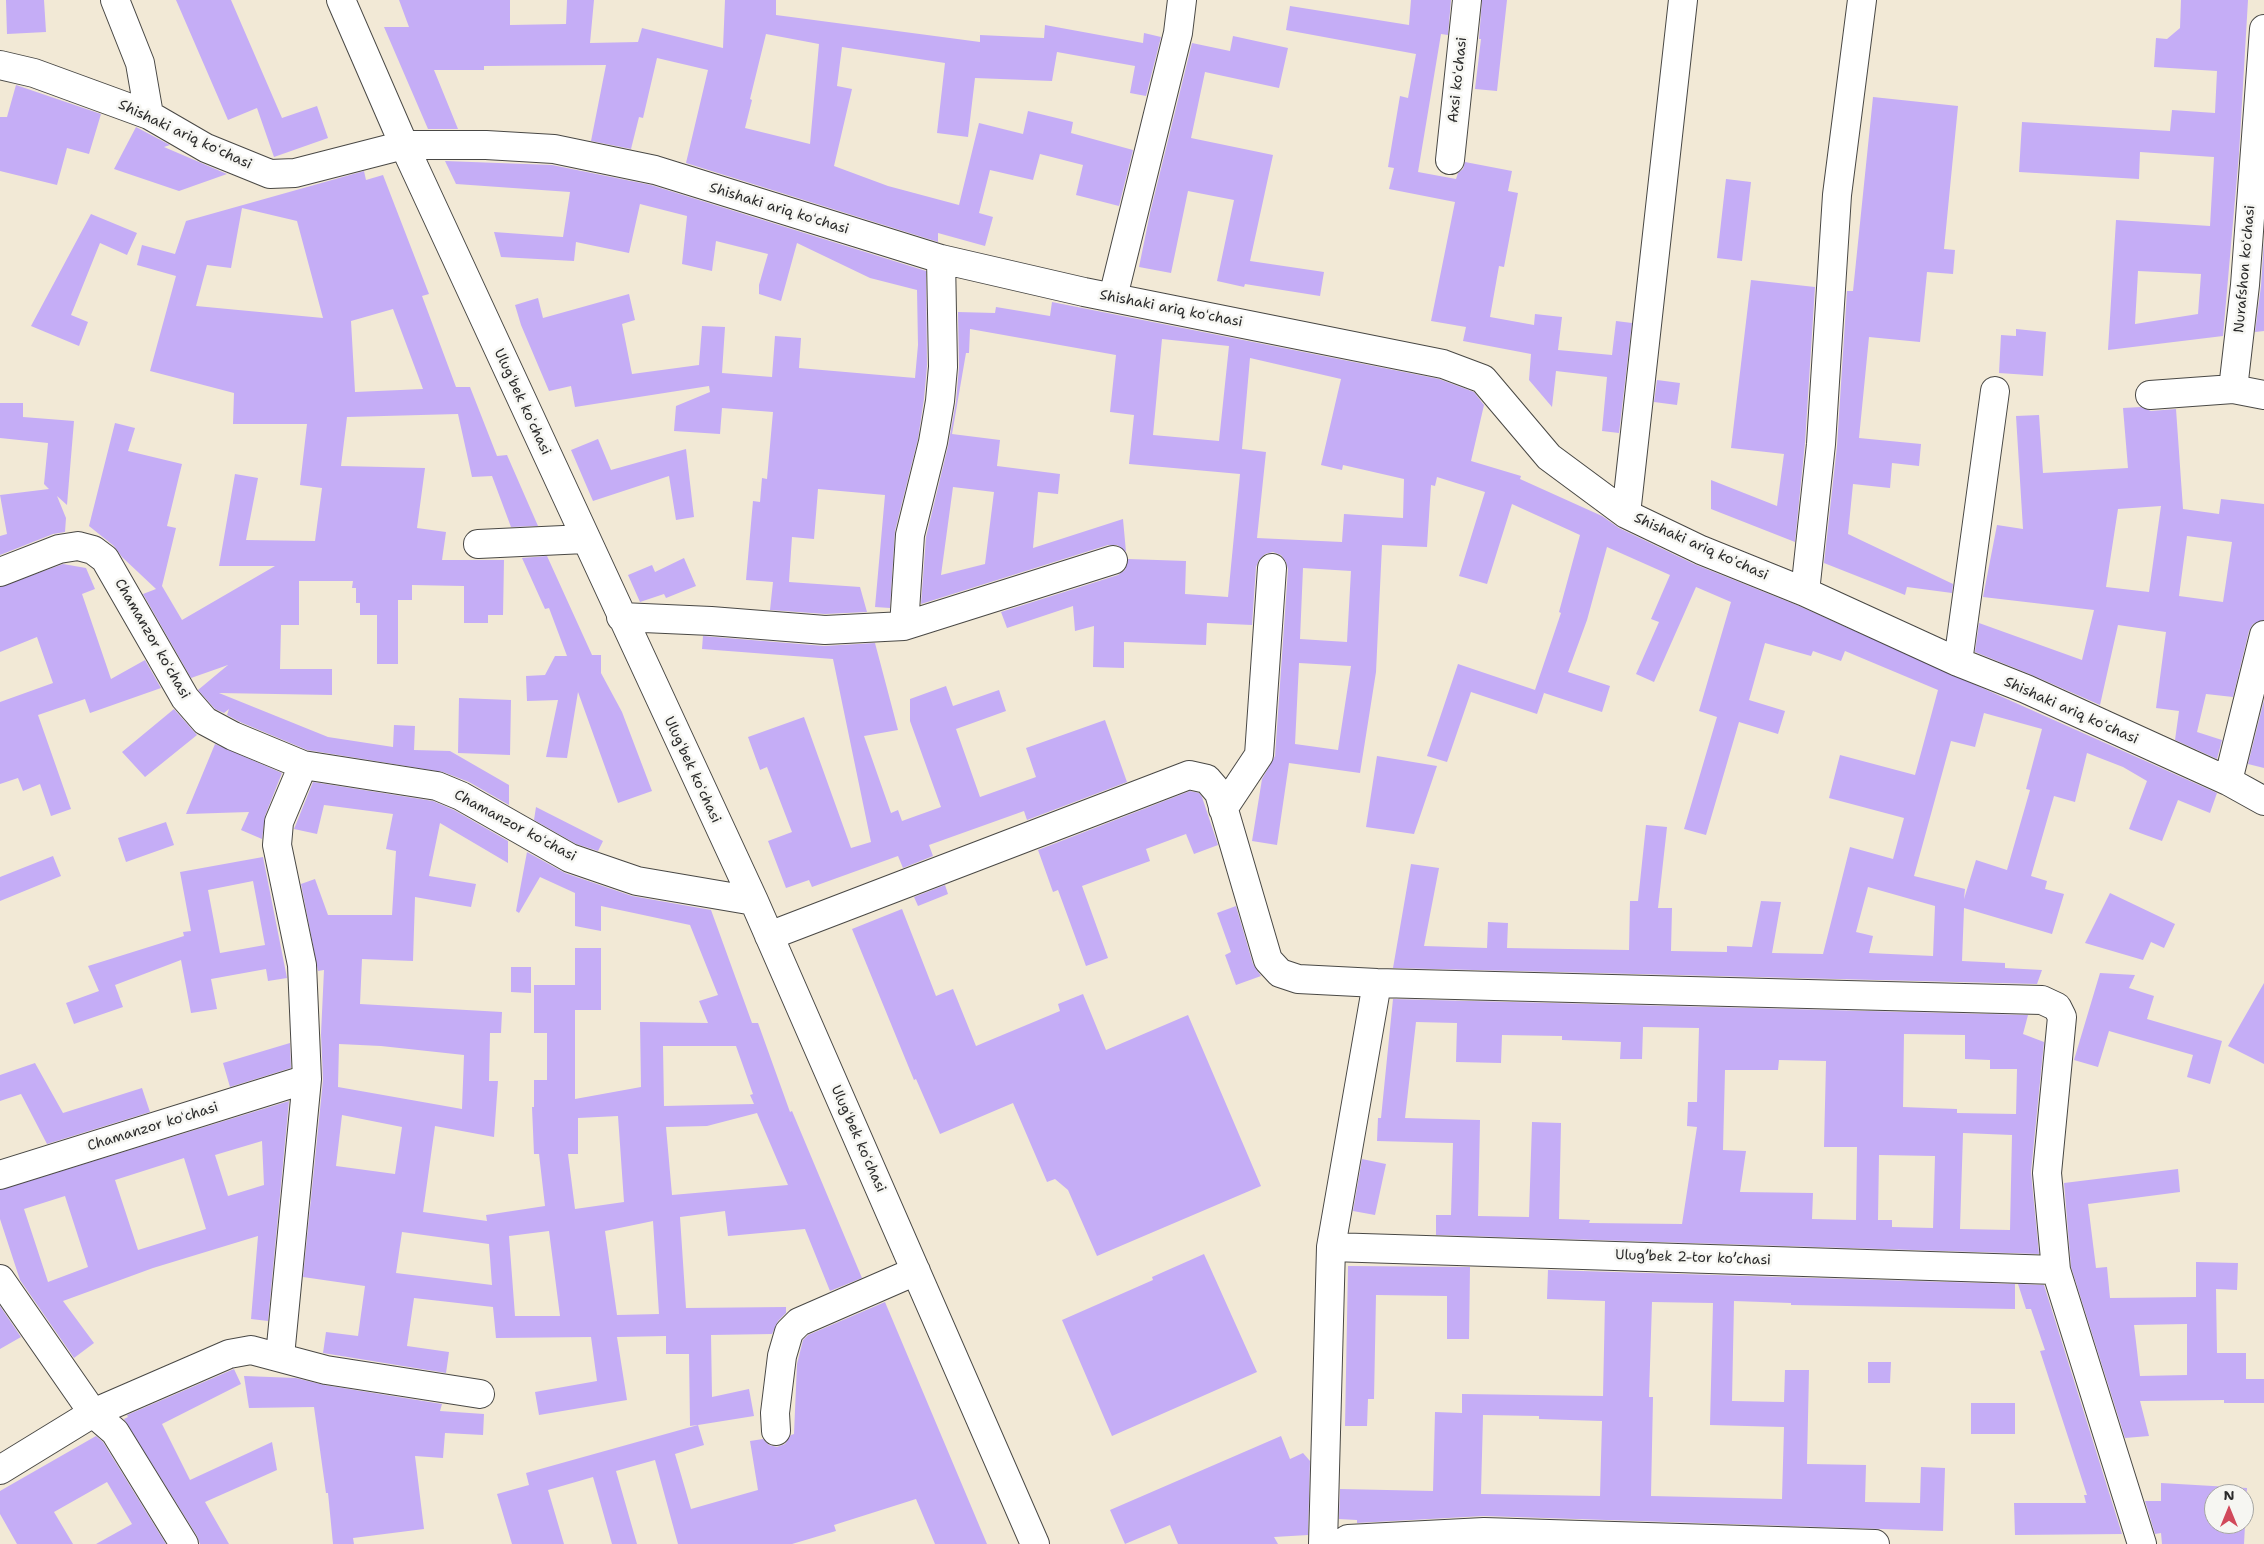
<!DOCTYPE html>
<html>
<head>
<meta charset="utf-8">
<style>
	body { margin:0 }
	#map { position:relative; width:2264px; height:1544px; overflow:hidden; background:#f2e9d6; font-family:"Shantell Sans",sans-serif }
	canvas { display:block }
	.north { position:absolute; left:2204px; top:1484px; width:50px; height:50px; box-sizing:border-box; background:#f6f6f2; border:1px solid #a5a5a2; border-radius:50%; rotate:0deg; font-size:14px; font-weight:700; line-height:20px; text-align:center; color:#2b2b2b }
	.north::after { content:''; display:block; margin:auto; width:18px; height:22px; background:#d1495b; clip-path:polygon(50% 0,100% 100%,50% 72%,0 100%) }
</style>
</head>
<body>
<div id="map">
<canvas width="2264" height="1544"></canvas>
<div class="north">N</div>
</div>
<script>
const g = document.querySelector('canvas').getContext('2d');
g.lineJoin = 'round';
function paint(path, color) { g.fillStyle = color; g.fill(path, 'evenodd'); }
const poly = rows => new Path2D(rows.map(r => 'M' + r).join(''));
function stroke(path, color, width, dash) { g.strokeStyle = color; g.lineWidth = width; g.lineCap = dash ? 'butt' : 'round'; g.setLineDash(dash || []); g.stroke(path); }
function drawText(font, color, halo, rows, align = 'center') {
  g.font = font + ' "Shantell Sans",sans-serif'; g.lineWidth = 5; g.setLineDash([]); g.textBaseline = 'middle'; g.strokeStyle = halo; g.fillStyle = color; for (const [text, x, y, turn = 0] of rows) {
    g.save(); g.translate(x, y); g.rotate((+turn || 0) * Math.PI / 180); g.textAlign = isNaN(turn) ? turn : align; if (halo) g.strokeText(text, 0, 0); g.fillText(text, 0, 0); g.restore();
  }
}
paint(poly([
	[6,0,44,0,46,32,7,34],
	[176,0,231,0,282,118,317,106,328,138,274,157,257,108,228,120],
	[399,0,510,0,510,25,566,24,567,0,594,0,590,43,638,42,642,28,723,48,725,0,776,0,776,15,980,42,980,35,1044,38,1045,25,1143,43,1144,33,1161,37,1146,96,1130,93,1135,66,1057,52,1052,81,975,78,968,137,937,133,945,63,842,47,837,86,852,89,834,166,888,186,959,205,979,123,1023,134,1028,111,1073,122,1071,133,1133,150,1119,206,1076,195,1083,165,1040,154,1033,180,990,170,979,213,993,217,985,246,938,233,938,242,686,163,708,70,657,58,643,118,639,117,631,149,591,141,606,65,484,66,484,70,434,70,458,129,428,129,384,27,409,27],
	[766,34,819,44,810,144,745,128,752,100,750,99],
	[1411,0,1451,0,1448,35,1441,34,1418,172,1456,179,1458,173,1463,169,1465,162,1512,171,1508,191,1518,193,1504,267,1499,266,1490,317,1534,325,1535,314,1562,317,1558,350,1612,355,1616,321,1632,323,1619,433,1602,431,1607,377,1556,371,1552,407,1529,380,1531,354,1463,341,1466,327,1431,321,1455,202,1389,189,1394,168,1388,167,1400,96,1408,98,1416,54,1286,30,1290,6,1409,25],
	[1482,0,1507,0,1497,91,1475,89,1481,39,1479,39],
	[2181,0,2248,0,2239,154,2223,336,2108,350,2116,220,2210,226,2214,157,2140,152,2139,179,2019,172,2022,122,2170,131,2172,110,2215,113,2217,71,2154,67,2156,38,2167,39,2180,28],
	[2138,271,2201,274,2198,314,2135,324],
	[1233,36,1288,48,1279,88,1205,72,1191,138,1273,155,1250,261,1324,272,1320,296,1245,284,1244,287,1217,281,1234,200,1188,191,1171,273,1139,267,1150,213,1192,43,1230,51],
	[16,85,101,114,89,154,67,148,57,185,0,171,0,117,7,117],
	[1873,97,1958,106,1944,249,1955,250,1953,274,1927,272,1920,342,1869,337,1859,438,1921,444,1919,466,1892,463,1890,488,1853,484,1848,534,1953,584,1952,593,1907,587,1905,595,1824,563,1837,446,1847,291,1853,291],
	[136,127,170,145,164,147,227,174,179,191,114,169],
	[445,161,552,165,651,185,926,271,927,366,924,399,918,439,895,531,890,608,875,607,885,495,818,489,814,539,792,537,789,582,860,587,867,612,825,614,770,610,773,582,746,580,753,501,760,502,762,478,767,479,773,412,722,408,720,434,674,431,676,406,710,392,709,386,575,407,571,386,549,391,521,325,515,305,538,298,543,318,629,294,635,320,622,324,632,374,699,365,702,326,725,327,722,373,772,377,775,336,801,338,799,368,915,378,918,345,917,290,870,278,797,243,781,301,759,294,759,285,768,254,716,241,712,271,682,264,687,216,640,204,629,253,576,242,574,261,501,257,494,232,563,237,570,192,456,184],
	[364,171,366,180,383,175,429,294,422,296,456,387,470,387,497,456,507,455,538,526,511,527,492,476,472,477,458,414,347,417,341,466,425,468,417,528,446,532,442,560,504,560,503,615,488,615,488,623,464,623,464,586,412,585,412,600,398,600,398,664,377,664,377,615,360,615,360,603,356,603,356,588,352,588,353,581,299,581,299,625,281,625,280,669,332,669,332,695,219,693,328,737,393,747,394,725,415,726,414,750,450,751,509,785,509,805,469,782,443,772,307,750,240,722,227,715,229,709,224,713,215,709,198,690,228,665,191,678,143,594,156,589,122,557,114,546,89,526,115,423,135,428,128,451,182,464,167,526,176,528,162,586,182,620,275,566,219,566,235,474,258,478,246,540,315,541,322,488,300,485,307,424,233,424,234,393,150,371,176,276,137,265,142,245,175,254,186,221],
	[242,208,297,221,323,318,196,306,207,265,231,268],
	[393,309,423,389,355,392,351,321],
	[1726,179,1751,182,1742,261,1717,258],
	[91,214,137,233,127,255,100,243,71,315,88,322,79,346,31,326],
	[2264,240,2264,331,2255,332,2261,286],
	[1751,280,1815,287,1805,443,1795,542,1711,509,1711,480,1777,506,1784,454,1731,448],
	[1052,302,1439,379,1474,392,1484,405,1471,461,1521,476,1520,479,1602,516,1619,528,1694,564,1799,606,2217,793,2210,813,2178,800,2162,841,2129,829,2147,781,2123,767,2087,753,2075,802,2054,796,2031,876,2047,881,2045,889,2064,894,2052,934,1964,908,1962,961,2005,963,2005,968,2042,970,2037,984,1393,968,1411,864,1439,868,1424,946,1487,948,1488,922,1508,923,1507,948,1629,950,1630,901,1638,901,1646,825,1667,827,1658,908,1672,908,1671,951,1727,952,1727,946,1752,947,1761,901,1781,902,1772,953,1823,954,1850,847,1893,859,1904,818,1829,798,1840,755,1915,775,1938,690,1845,651,1841,661,1813,651,1811,656,1765,643,1749,700,1785,711,1778,734,1739,722,1706,835,1684,829,1717,717,1699,711,1731,602,1696,587,1654,682,1636,674,1659,622,1651,619,1670,575,1607,547,1587,620,1568,672,1610,686,1602,712,1535,690,1561,613,1559,612,1580,535,1512,504,1487,584,1459,576,1485,492,1437,477,1435,486,1431,485,1427,547,1382,545,1376,672,1360,773,1289,763,1277,845,1252,841,1262,779,1275,756,1288,569,1286,562,1281,555,1273,552,1265,554,1259,560,1256,567,1252,625,1207,623,1206,645,1124,642,1124,668,1093,667,1094,626,1075,631,1073,606,1007,628,1001,612,1118,575,1125,570,1128,559,1186,561,1185,594,1228,597,1240,474,1129,464,1134,415,1110,412,1116,355,970,329,969,353,966,353,952,434,1000,440,997,466,1060,474,1058,494,1038,492,1033,548,1123,519,1126,552,1117,545,1108,545,921,604,926,537,948,446,956,402,959,367,958,312,995,313,996,307,1050,316],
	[1162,339,1229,346,1219,441,1153,435],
	[1250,358,1341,379,1321,465,1342,470,1343,465,1404,479,1403,518,1344,514,1342,542,1257,538,1266,452,1242,449],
	[953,487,994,492,985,564,941,575],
	[1303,568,1351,571,1347,642,1300,639],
	[1299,663,1351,666,1338,750,1295,744],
	[1984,713,2042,729,2026,789,2030,790,2007,870,1976,860,1964,899,1965,889,1914,876,1951,741,1975,747],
	[1868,887,1935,906,1933,956,1869,953,1873,936,1856,932],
	[2016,329,2046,332,2043,376,1999,373,2001,335,2016,336],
	[1657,380,1680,383,1677,405,1654,402],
	[0,403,23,403,23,417,74,421,67,505,57,496,66,518,65,532,53,534,0,555,0,536,7,534,0,495,49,489,44,484,48,443,0,438],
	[2141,407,2151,411,2176,409,2183,509,2219,514,2221,499,2264,504,2264,620,2253,624,2249,631,2233,697,2206,694,2197,732,2222,740,2217,759,2175,740,2179,711,2156,708,2166,632,2118,625,2100,705,2032,675,1975,652,1979,623,2082,660,2094,610,1983,597,1997,525,2023,529,2016,416,2039,415,2043,473,2128,468,2123,408],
	[2161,506,2149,592,2106,587,2118,509],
	[2187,536,2232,542,2223,602,2179,596],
	[598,439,611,470,686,449,694,517,676,520,669,476,593,501,571,450],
	[547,556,592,655,601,655,601,673,622,712,652,791,618,803,578,692,567,758,546,757,558,700,527,701,526,676,545,675,555,656,567,656,549,608,545,609,522,558],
	[684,558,696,586,666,598,664,594,640,602,628,575,652,565,655,572],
	[63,564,86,568,95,589,82,594,111,679,145,660,161,688,90,713,85,699,38,715,71,809,51,816,40,784,23,791,18,778,0,784,0,702,53,683,37,637,0,652,0,587],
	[703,636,824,646,875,643,898,730,864,736,891,813,898,810,902,821,941,807,910,721,910,699,946,686,953,706,999,690,1006,711,956,729,980,797,1036,777,1026,748,1105,720,1127,782,1027,820,1024,811,929,845,933,856,903,868,898,856,812,887,809,880,786,888,768,841,792,832,767,767,760,770,748,737,804,717,851,848,871,842,833,659,702,649],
	[1458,664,1544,693,1537,714,1471,692,1447,762,1427,756],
	[459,698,511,700,510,755,458,753],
	[2264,700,2264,768,2248,764],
	[174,709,197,735,145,777,122,752],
	[215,744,282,773,265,816,262,839,241,830,249,812,186,814],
	[1377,756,1437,766,1414,834,1366,827],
	[313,782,433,801,454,810,508,841,508,863,440,823,429,876,476,884,471,907,415,897,413,961,362,959,360,1004,502,1012,501,1033,490,1033,489,1081,498,1081,494,1137,435,1126,423,1212,487,1221,486,1215,545,1206,539,1154,534,1154,532,1107,534,1107,534,1080,547,1080,547,1033,534,1033,534,985,575,985,575,948,601,948,601,1010,575,1010,575,1099,641,1087,640,1022,708,1023,699,1001,718,995,690,925,601,906,601,931,575,926,575,893,540,877,519,913,516,911,527,852,565,873,632,896,711,910,752,1023,758,1023,790,1112,792,1111,862,1278,830,1291,805,1229,728,1236,725,1211,680,1217,686,1308,786,1307,786,1313,778,1321,772,1334,711,1335,712,1397,749,1389,754,1416,698,1425,704,1445,675,1454,691,1509,758,1490,750,1441,763,1439,769,1445,777,1447,785,1444,791,1435,794,1434,797,1364,803,1340,808,1335,885,1302,987,1544,935,1544,916,1499,834,1525,836,1531,792,1544,678,1544,655,1460,616,1471,637,1544,612,1544,593,1477,548,1490,564,1544,512,1544,497,1494,529,1485,526,1473,698,1425,690,1426,689,1354,666,1354,666,1336,617,1337,627,1400,539,1415,535,1392,597,1381,591,1337,496,1338,493,1307,414,1298,407,1346,449,1352,446,1373,323,1353,326,1332,358,1336,365,1286,303,1277,323,1080,321,1034,324,970,318,971,301,884,315,879,328,915,392,915,396,851,386,849,393,814,324,805,317,834,294,829],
	[339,1044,381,1046,464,1055,462,1109,338,1087],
	[663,1046,736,1046,753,1094,750,1095,754,1104,664,1106],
	[757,1113,788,1185,672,1195,666,1127,707,1126],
	[342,1115,402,1127,395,1174,336,1166],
	[618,1116,624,1202,575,1209,568,1154,578,1154,578,1118],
	[653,1221,659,1314,617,1315,605,1231],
	[549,1231,560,1316,515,1316,509,1236],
	[402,1232,489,1244,492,1285,396,1273],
	[1190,791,1199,793,1202,797,1218,845,1194,854,1186,834,1146,849,1150,861,1082,886,1108,958,1086,966,1058,890,1053,892,1038,850],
	[536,807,603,841,598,851,576,844,534,820],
	[166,822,174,845,126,862,118,838],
	[53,856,61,876,0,901,0,877],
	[263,857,287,978,268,981,266,969,211,979,217,1009,191,1013,181,960,115,985,123,1007,74,1024,66,1003,99,991,88,966,184,936,183,932,191,931,180,872],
	[253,881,265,945,220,953,208,890],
	[945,885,948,894,918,906,914,897],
	[2110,893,2175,924,2164,948,2151,942,2143,960,2085,943],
	[1236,906,1253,964,1261,976,1236,985,1225,955,1231,952,1217,913],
	[902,909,936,996,953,989,976,1046,1060,1011,1058,1004,1083,994,1106,1050,1188,1015,1261,1186,1097,1256,1068,1190,1055,1179,1047,1182,1013,1103,940,1134,916,1079,914,1080,852,929],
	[511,967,531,967,531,993,511,992],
	[2100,973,2135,975,2129,988,2154,996,2147,1019,2222,1041,2210,1084,2187,1077,2193,1055,2109,1031,2098,1067,2074,1060],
	[2264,983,2264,1064,2228,1046],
	[1393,999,2028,1015,2023,1034,2044,1042,2031,1172,2039,1254,1436,1235,1436,1215,1451,1215,1453,1143,1377,1141,1378,1118,1381,1118],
	[1416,1022,1457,1023,1456,1062,1501,1063,1502,1035,1562,1036,1562,1040,1621,1042,1620,1059,1642,1059,1643,1027,1699,1028,1697,1102,1688,1102,1687,1126,1697,1127,1682,1224,1589,1223,1590,1220,1559,1219,1561,1123,1532,1122,1529,1217,1478,1216,1480,1120,1405,1118],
	[1904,1034,1965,1035,1965,1059,1990,1060,1990,1069,2017,1069,2016,1114,1957,1113,1957,1109,1903,1107],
	[1779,1060,1826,1061,1824,1147,1857,1147,1856,1220,1812,1219,1813,1193,1740,1192,1746,1151,1723,1150,1725,1070,1778,1070],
	[1963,1133,2012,1135,2010,1230,1960,1229],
	[1879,1155,1935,1156,1933,1228,1892,1227,1892,1220,1878,1220],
	[290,1043,291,1068,230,1087,223,1063],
	[35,1063,63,1113,142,1088,150,1112,47,1144,21,1094,0,1101,0,1075],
	[289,1101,268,1321,251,1319,258,1236,153,1268,63,1301,94,1343,74,1358,20,1280,0,1219,0,1190],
	[262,1141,264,1185,228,1196,215,1155],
	[184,1158,206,1229,138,1250,115,1180],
	[65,1196,88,1267,48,1282,24,1209],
	[1362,1159,1386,1164,1375,1215,1353,1211],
	[2178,1169,2180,1192,2088,1204,2096,1268,2107,1267,2110,1298,2196,1297,2196,1262,2238,1263,2237,1290,2216,1289,2217,1353,2246,1353,2246,1379,2264,1379,2264,1403,2224,1403,2224,1400,2140,1401,2149,1436,2125,1438,2071,1267,2064,1183],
	[2187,1324,2187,1375,2140,1376,2134,1325],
	[1204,1254,1257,1372,1112,1436,1062,1320,1153,1280,1152,1277],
	[1348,1266,1470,1267,1469,1339,1447,1339,1447,1296,1376,1295,1374,1399,1368,1399,1367,1426,1345,1426],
	[1548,1270,2015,1284,2015,1309,1791,1305,1791,1303,1734,1301,1732,1401,1784,1402,1785,1370,1809,1370,1807,1464,1866,1465,1865,1502,1920,1503,1921,1467,1945,1468,1943,1531,1484,1516,1357,1523,1357,1520,1339,1519,1340,1489,1433,1491,1435,1412,1462,1413,1462,1394,1603,1396,1605,1301,1547,1299],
	[1652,1302,1713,1303,1710,1425,1784,1427,1782,1499,1651,1496,1653,1397,1649,1397],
	[1483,1415,1539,1416,1539,1419,1602,1421,1600,1496,1481,1494],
	[2018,1284,2044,1285,2122,1534,2015,1535,2014,1503,2086,1503,2084,1495,2087,1495,2040,1351,2045,1350,2031,1309,2026,1309],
	[0,1306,21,1337,0,1349],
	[1868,1362,1891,1362,1890,1383,1868,1383],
	[234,1369,241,1384,162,1424,190,1480,272,1442,277,1470,205,1502,229,1544,200,1544,197,1536,124,1419,128,1417,127,1415],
	[244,1376,296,1378,324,1385,442,1404,440,1411,484,1414,483,1435,445,1433,443,1458,415,1456,424,1529,353,1538,354,1544,333,1544,328,1493,326,1493,314,1407,249,1408],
	[1971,1403,2015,1403,2015,1434,1971,1434],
	[96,1436,103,1442,166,1544,96,1544,132,1524,107,1482,54,1512,73,1544,17,1544,0,1514,0,1491],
	[1281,1436,1290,1459,1303,1453,1310,1461,1308,1535,1274,1537,1278,1544,1178,1544,1170,1525,1125,1544,1110,1510],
	[2161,1483,2247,1488,2244,1544,2162,1544,2161,1533,2155,1534,2145,1501,2161,1501],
	[2214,1494,2244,1494,2244,1524,2214,1524]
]), '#c5adf6');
const minor = poly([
	[115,0,140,63,149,115],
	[341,0,404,145,754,901,1035,1544],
	[0,65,34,73,149,115,206,148,270,174,295,173,404,145,486,145,554,149,655,170,941,259,1084,292,1443,364,1483,379,1549,457,1626,514,1701,550,1805,592,1958,662,2026,689,2228,781,2264,801],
	[1450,160,1467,0],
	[1113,297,1178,33,1182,0],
	[2233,389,2245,285,2264,29],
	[2150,395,2233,389,2264,395],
	[1626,514,1683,0],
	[478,544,585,539],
	[0,572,59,549,78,546,93,550,105,559,185,698,205,721,233,736,303,765,437,786,461,796,570,858,637,881,754,901],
	[1805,592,1821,444,1837,195,1862,0],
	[621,617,711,621,825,630,904,626,1113,560],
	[904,626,910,535,933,442,940,401,943,367,941,259],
	[1958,662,1995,391],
	[2228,781,2264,635],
	[1223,809,1259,755,1272,568],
	[769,936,1189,775,1207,779,1219,793,1268,960,1280,973,1298,979,1377,983,2042,1000,2057,1007,2062,1017,2047,1173,2056,1270,2142,1544],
	[0,1175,307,1079],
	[1331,1247,2056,1270],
	[0,1279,93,1413,115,1432,184,1544],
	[280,1356,307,1079,302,965,277,845,279,822,303,765],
	[776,1431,775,1413,782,1356,789,1332,799,1322,916,1271],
	[0,1470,93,1413,229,1354,251,1350,326,1370,480,1394],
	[1323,1544,1331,1247,1377,983],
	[1341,1544,1348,1539,1484,1532,1875,1544]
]);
stroke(minor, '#494845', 30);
stroke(minor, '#fff', 28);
drawText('14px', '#2b2b2b', '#f6f6f2', [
	["Axsi koʻchasi",1458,80,-84],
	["Shishaki ariq koʻchasi",185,135,25],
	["Shishaki ariq koʻchasi",779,209,17],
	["Nurafshon koʻchasi",2245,269,-85],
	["Shishaki ariq koʻchasi",1171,309,11],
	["Ulugʻbek koʻchasi",522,402,65],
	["Shishaki ariq koʻchasi",1701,547,24],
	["Chamanzor koʻchasi",152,639,60],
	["Shishaki ariq koʻchasi",2071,711,24],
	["Ulugʻbek koʻchasi",692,770,65],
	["Chamanzor koʻchasi",515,826,28],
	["Chamanzor koʻchasi",153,1127,-17],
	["Ulugʻbek koʻchasi",858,1139,66],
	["Ulugʼbek 2-tor koʼchasi",1693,1258,2]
]);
</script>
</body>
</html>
